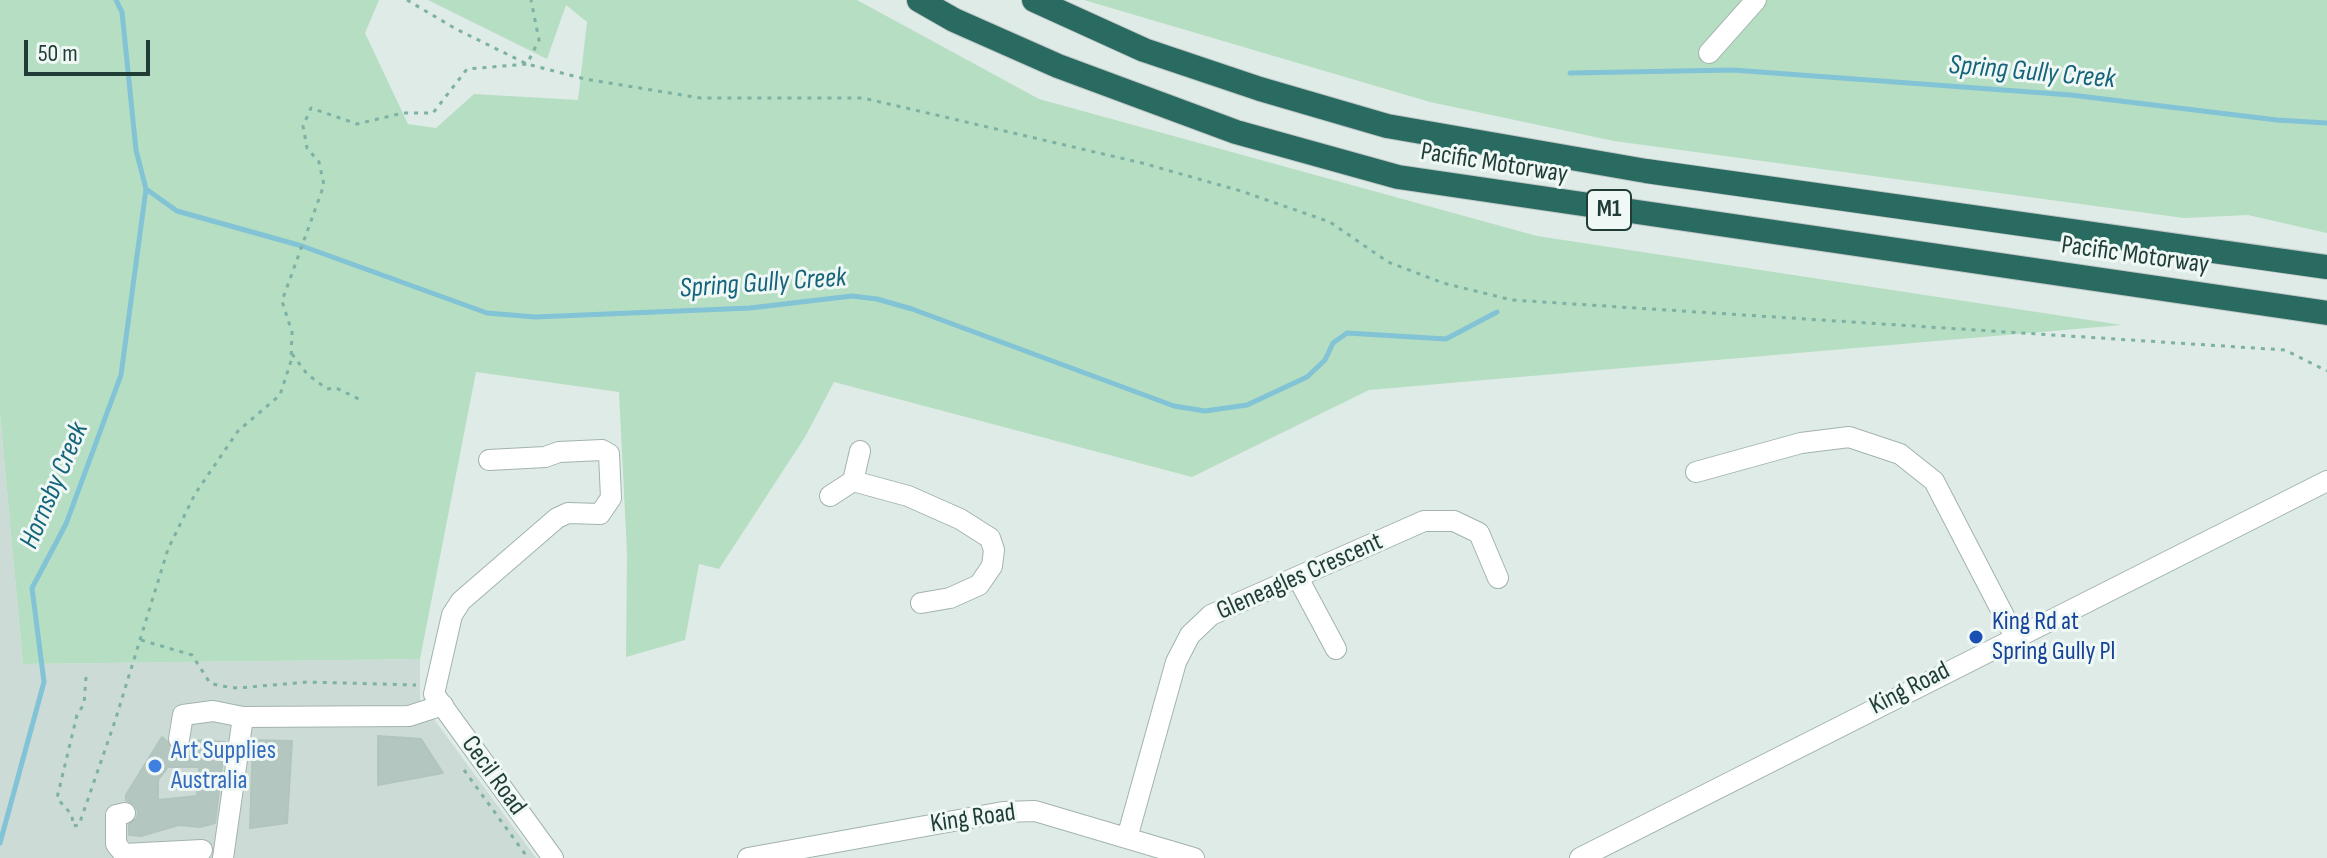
<!DOCTYPE html>
<html>
<head>
<meta charset="utf-8">
<style>
	body { margin:0 }
	#map { position:relative; width:2327px; height:858px; overflow:hidden; background:#dfebe7; font-family:"Sofia Sans Condensed",sans-serif }
	canvas { display:block }
	.scale { position:absolute; left:24px; top:40px; width:126px; height:36px; box-sizing:border-box; border:4px solid #1f3c36; border-top:0; padding-left:10px; font-size:24px; line-height:28px; white-space:nowrap; color:#1f3c36; -webkit-text-stroke:6px #eff8f4; paint-order:stroke }
</style>
</head>
<body>
<div id="map">
<canvas width="2327" height="858"></canvas>
<div class="scale">50 m</div>
</div>
<script>
const g = document.querySelector('canvas').getContext('2d');
g.lineJoin = 'round';
function paint(path, color) { g.fillStyle = color; g.fill(path, 'evenodd'); }
const poly = rows => new Path2D(rows.map(r => 'M' + r).join(''));
function stroke(path, color, width, dash) { g.strokeStyle = color; g.lineWidth = width; g.lineCap = dash ? 'butt' : 'round'; g.setLineDash(dash || []); g.stroke(path); }
function drawText(font, color, halo, rows, align = 'center') {
  g.font = font + ' "Sofia Sans Condensed",sans-serif'; g.lineWidth = 6; g.setLineDash([]); g.textBaseline = 'middle'; g.strokeStyle = halo; g.fillStyle = color; for (const [text, x, y, turn = 0] of rows) {
    g.save(); g.translate(x, y); g.rotate((+turn || 0) * Math.PI / 180); g.textAlign = isNaN(turn) ? turn : align; if (halo) g.strokeText(text, 0, 0); g.fillText(text, 0, 0); g.restore();
  }
}
paint(poly([
	[0,414,23,664,420,659,420,700,536,858,0,858]
]), '#cddbd6');
paint(poly([
	[0,0,379,0,365,33,408,124,436,128,474,94,578,100,587,22,566,5,547,59,428,0,857,0,1039,99,1537,236,2122,325,1369,390,1192,477,834,382,805,437,719,569,699,564,685,640,626,657,627,553,619,392,476,372,420,659,23,664,0,414],
	[1084,0,2327,0,2327,233,2248,215,2184,218,1614,141,1430,102]
]), '#b6dec3');
stroke(poly([
	[1570,73,1733,70,2071,95,2277,120,2327,123],
	[146,189,177,211,302,246,487,313,535,317,750,308,852,296,877,299,912,309,1174,406,1205,411,1247,405,1307,377,1325,360,1333,343,1347,333,1446,339,1497,312],
	[0,843,44,682,32,588,66,524,121,375,146,189,136,150,122,12,116,0]
]), '#82c3d5', 5);
const building = poly([
	[378,736,421,739,443,773,378,785,378,736],
	[162,737,178,752,188,748,192,740,225,742,215,823,200,827,179,825,141,836,129,835,129,825,137,818,138,811,134,804,126,800,126,795,162,737],
	[168,767,199,767,197,796,158,800,158,780,168,767],
	[253,740,292,741,287,823,250,828,253,740]
]);
paint(building, '#b4c6c0');
stroke(building, '#b1c5be', 2);
const minor = poly([
	[1709,53,1756,0],
	[489,460,545,457,559,452,602,450,609,454,611,498,600,514,568,513,557,518,461,601,452,615,434,694,553,858],
	[1696,472,1801,443,1849,437,1900,454,1934,481,2015,637],
	[853,481,908,496,960,519,990,538,994,550,992,566,979,585,950,598,921,603],
	[830,496,853,481,860,451],
	[1298,578,1336,649],
	[179,739,183,715,213,711,243,717,409,716,443,705],
	[125,813,116,815,116,844,124,854,202,850],
	[1127,838,1176,662,1190,635,1211,615,1424,521,1454,521,1479,533,1498,578],
	[223,858,243,717],
	[748,858,1003,812,1035,811,1194,858],
	[1580,858,2327,481]
]);
const highway = poly([
	[919,0,954,20,1058,66,1236,132,1398,177,2327,313],
	[1034,0,1144,50,1260,89,1387,126,1646,171,2327,267]
]);
stroke(minor, '#a2b3ae', 22);
stroke(highway, '#c0c8c7', 26);
stroke(poly([
	[407,0,456,29,527,64,585,79,700,98,863,98,1142,163,1241,191,1330,222,1388,262,1443,283,1512,300,2285,350,2327,371],
	[292,354,307,374,327,389,336,388,361,400],
	[141,640,192,655,210,683,221,686,238,688,308,682,416,685],
	[86,677,84,704,77,715,57,798,72,815,73,826,79,825,115,721,168,549,195,494,238,431,280,395,291,361,292,332,282,301,324,185,319,162,307,148,303,126,311,108,357,124,403,113,433,113,467,69,527,64,539,40,531,0],
	[464,770,528,858]
]), '#7db1a4', 3, [4, 6]);
stroke(minor, '#fff', 20);
stroke(highway, '#296a61', 24);
for (const [x, y, r, color] of [
	[1976,637,8,"#1a4fb4"],
	[155,766,8,"#3f7fe0"]
]) { const dot = new Path2D(); dot.arc(x, y, r, 0, 2 * Math.PI); g.fillStyle = color; g.fill(dot); stroke(dot, '#eff8f4', 3); }
for (const [x, y, w] of [
	[1609,210,44]
]) { const box = new Path2D(); box.roundRect(x - w / 2, y - 20, w, 40, 6); g.fillStyle = '#eff8f4'; g.fill(box); stroke(box, '#1f3c36', 2); }
drawText('bold 24px', '#1f3c36', null, [
	["M1",1609,210]
]);
drawText('26px', '#1f3c36', '#eff8f4', [
	["Pacific Motorway",1494,164,9],
	["Pacific Motorway",2135,256,8],
	["Gleneagles Crescent",1300,577,-24],
	["King Road",1910,689,-27],
	["Cecil Road",493,776,54],
	["King Road",973,819,-8]
]);
drawText('26px', '#164399', '#eff8f4', [
	["King Rd at",1992,622],
	["Spring Gully Pl",1992,652]
], 'left');
drawText('26px', '#366cbe', '#eff8f4', [
	["Art Supplies",171,751],
	["Australia",171,781]
], 'left');
drawText('italic 28px', '#15647c', '#eff8f4', [
	["Spring Gully Creek",2032,73,5],
	["Spring Gully Creek",763,284,-4],
	["Hornsby Creek",55,486,-67]
]);
</script>
</body>
</html>
